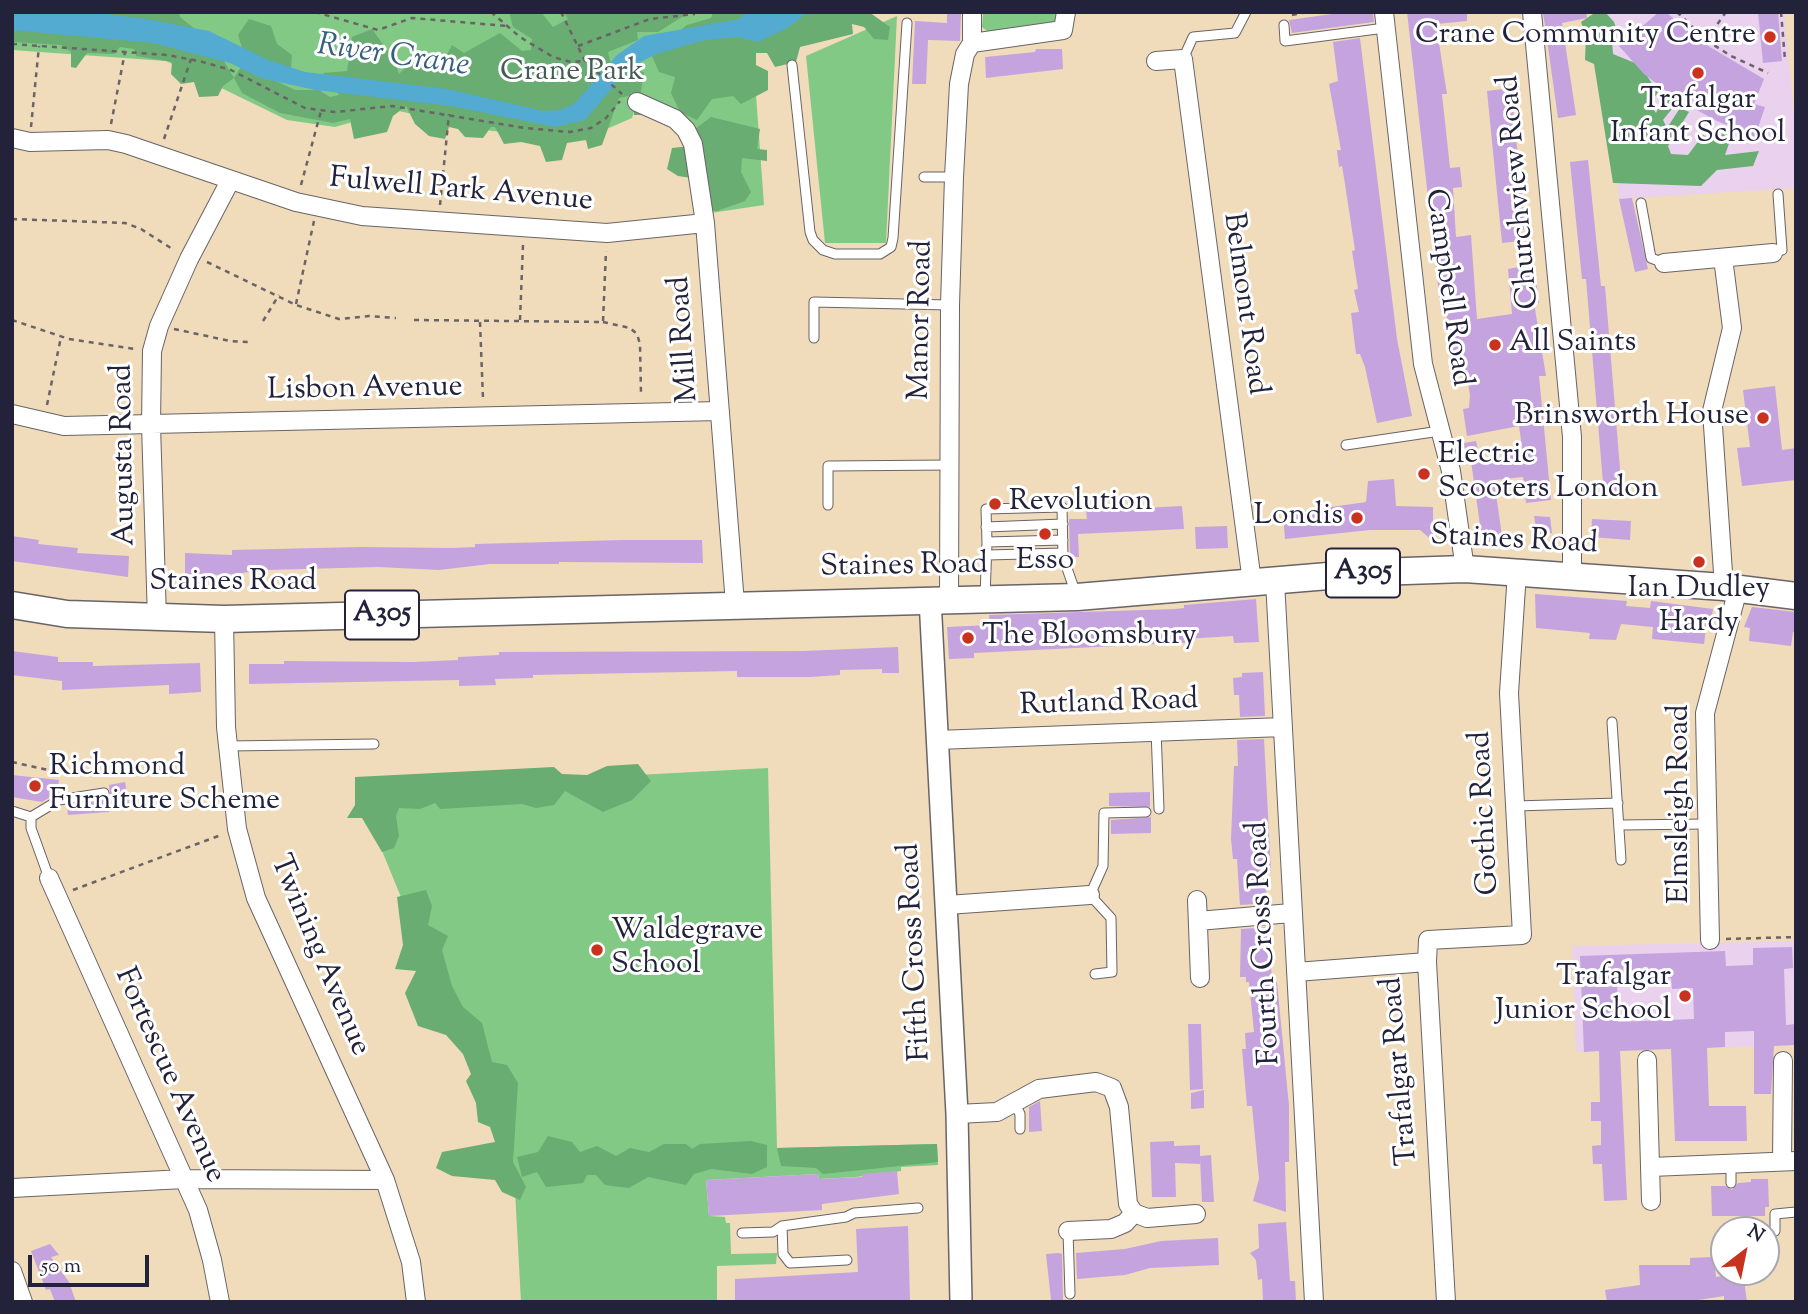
<!DOCTYPE html>
<html>
<head>
<meta charset="utf-8">
<style>
	body { margin:0 }
	#map { position:relative; width:1808px; height:1314px; overflow:hidden; background:#f0dcba; font-family:"Sorts Mill Goudy",serif }
	canvas { display:block }
	.frame { position:absolute; inset:0; border:14px solid #22223b; pointer-events:none }
	.north { position:absolute; left:1710px; top:1216px; width:70px; height:70px; box-sizing:border-box; background:#fff; border:2px solid #a7a7b1; border-radius:50%; rotate:32deg; font-size:19px; font-weight:700; line-height:28px; text-align:center; color:#22223b }
	.north::after { content:''; display:block; margin:auto; width:24px; height:32px; background:#c8321e; clip-path:polygon(50% 0,100% 100%,50% 72%,0 100%) }
	.scale { position:absolute; left:28px; top:1255px; width:121px; height:32px; box-sizing:border-box; border:4px solid #22223b; border-top:0; padding-left:9px; font-size:21px; line-height:24px; white-space:nowrap; color:#22223b; -webkit-text-stroke:5px #fff; paint-order:stroke }
</style>
</head>
<body>
<div id="map">
<canvas width="1808" height="1314"></canvas>
<div class="frame"></div>
<div class="north">N</div>
<div class="scale">50 m</div>
</div>
<script>
const g = document.querySelector('canvas').getContext('2d');
g.lineJoin = 'round';
function paint(path, color) { g.fillStyle = color; g.fill(path, 'evenodd'); }
const poly = rows => new Path2D(rows.map(r => 'M' + r).join(''));
function stroke(path, color, width, dash) { g.strokeStyle = color; g.lineWidth = width; g.lineCap = dash ? 'butt' : 'round'; g.setLineDash(dash || []); g.stroke(path); }
function drawText(font, color, halo, rows, align = 'center') {
  g.font = font + ' "Sorts Mill Goudy",serif'; g.lineWidth = 6; g.setLineDash([]); g.textBaseline = 'middle'; g.strokeStyle = halo; g.fillStyle = color; for (const [text, x, y, turn = 0] of rows) {
    g.save(); g.translate(x, y); g.rotate((+turn || 0) * Math.PI / 180); g.textAlign = isNaN(turn) ? turn : align; if (halo) g.strokeText(text, 0, 0); g.fillText(text, 0, 0); g.restore();
  }
}
paint(poly([
	[1600,12,1784,12,1796,135,1796,188,1619,199],
	[1796,941,1796,1045,1576,1052,1572,946]
]), '#ead1ed');
paint(poly([
	[12,12,750,12,764,205,704,214,686,130,637,102,632,118,586,138,492,131,394,110,335,127,287,120,166,61,12,50],
	[983,12,1059,12,1054,23,991,34,982,27],
	[897,16,886,243,825,243,806,56],
	[768,768,777,1148,937,1144,938,1165,901,1167,901,1171,856,1177,819,1179,818,1174,706,1180,709,1216,725,1217,726,1223,730,1223,731,1254,777,1253,776,1264,717,1266,717,1302,521,1302,514,1172,357,790]
]), '#82c985');
paint(poly([
	[12,12,178,12,181,18,213,43,234,78,242,65,295,90,319,90,330,97,339,95,323,73,347,71,352,37,372,29,395,61,399,74,412,61,445,58,452,45,464,53,500,33,522,51,531,50,532,39,513,27,509,12,541,12,553,27,568,19,564,12,690,12,658,32,637,32,638,40,608,52,611,64,644,72,640,97,650,102,644,115,634,115,633,95,619,98,602,145,588,149,586,140,567,143,562,160,546,162,540,146,521,142,504,144,495,127,491,127,483,138,465,137,458,129,449,127,445,139,429,136,415,124,406,106,393,116,387,132,354,139,350,119,333,123,280,113,242,93,234,78,223,86,218,96,199,97,194,82,181,84,171,74,172,62,136,56,134,49,120,47,114,54,87,53,76,68,71,67,71,52,61,45,12,42],
	[713,12,869,12,890,27,888,40,874,39,864,27,852,24,853,34,800,47,796,62,775,67,767,53,756,53,756,65,768,71,768,90,741,104,733,96,712,99,697,120,680,112,671,93,675,77,659,72,651,54,687,25,711,18],
	[1596,12,1605,12,1614,22,1617,31,1612,41,1613,54,1640,65,1658,93,1649,103,1656,113,1665,95,1675,105,1663,120,1667,128,1680,108,1689,112,1668,146,1671,154,1688,155,1703,135,1717,142,1725,130,1733,132,1725,155,1759,151,1753,166,1717,170,1701,186,1613,183,1594,64,1585,60,1586,36,1581,22],
	[249,19,271,26,277,44,292,55,291,69,244,54,238,35],
	[711,117,760,129,757,149,767,150,767,161,742,158,741,172,751,192,745,201,717,211,700,210,691,178,678,176,667,169,672,148,690,146,687,135],
	[638,764,651,781,632,800,603,812,565,791,554,805,536,808,522,804,440,809,435,803,420,809,399,808,396,816,399,836,394,848,382,852,362,818,347,818,355,805,355,777,554,767,562,774,587,775,607,766],
	[426,890,432,906,428,925,448,936,442,950,452,986,463,1007,482,1023,492,1062,507,1065,518,1083,513,1162,526,1187,520,1200,502,1192,495,1180,452,1176,436,1168,442,1152,495,1142,490,1127,478,1122,476,1103,466,1081,471,1074,463,1054,446,1035,418,1026,405,993,416,971,395,969,403,945,397,897],
	[548,1136,572,1142,580,1152,597,1146,616,1156,630,1148,649,1152,664,1144,686,1144,692,1149,700,1144,751,1141,767,1145,767,1167,752,1174,711,1169,694,1174,686,1185,648,1177,629,1188,605,1185,596,1175,587,1175,583,1183,546,1187,537,1172,522,1177,517,1157,538,1152],
	[937,1144,938,1162,823,1174,816,1168,781,1166,777,1148]
]), '#69ad72');
paint(poly([
	[12,12,89,12,146,19,209,31,266,59,305,72,447,89,543,111,560,110,574,104,617,55,644,36,740,19,746,12,808,12,789,27,758,42,737,37,705,40,656,54,637,64,619,80,585,120,555,127,451,106,315,90,261,78,230,63,153,43,12,30]
]), '#54abd1');
paint(poly([
	[947,12,961,12,960,41,928,40,926,84,912,84,915,21,947,23],
	[1346,12,1373,12,1374,22,1292,33,1289,20],
	[1407,12,1467,12,1467,21,1436,24,1447,94,1442,94,1450,168,1460,167,1462,187,1453,188,1456,237,1471,235,1477,319,1512,314,1508,269,1530,265,1533,279,1536,278,1539,303,1534,303,1546,376,1539,376,1551,500,1526,503,1523,477,1494,480,1503,543,1483,546,1471,461,1523,454,1519,426,1467,436,1463,409,1469,408,1470,395,1466,372,1453,373,1446,311,1441,312],
	[1543,12,1586,12,1587,18,1562,23,1576,115,1558,118],
	[1659,12,1666,12,1698,40,1764,79,1754,104,1765,107,1755,137,1715,120,1677,99,1644,74,1619,46],
	[1758,12,1778,12,1782,61,1763,63],
	[1360,38,1397,339,1412,416,1377,423,1365,367,1360,354,1356,354,1351,313,1359,312,1354,290,1358,289,1352,251,1355,250,1345,184,1342,166,1339,167,1337,150,1341,150,1329,84,1338,81,1333,42],
	[1036,49,1062,49,1063,69,986,78,985,57,1035,52],
	[1511,88,1525,229,1518,230,1519,241,1502,243,1487,91],
	[1588,160,1601,286,1605,286,1622,493,1604,495,1586,279,1582,279,1570,162],
	[1632,198,1648,269,1635,272,1619,199],
	[1775,386,1782,450,1796,448,1796,480,1742,486,1737,448,1750,447,1743,390],
	[1476,441,1479,454,1466,456,1464,443],
	[1394,479,1396,506,1433,507,1433,526,1439,526,1436,540,1434,542,1420,530,1370,530,1285,539,1283,514,1366,502,1368,481],
	[1182,506,1184,529,1078,534,1079,557,1070,557,1069,519,1087,519,1086,511],
	[1534,516,1550,517,1552,533,1537,534],
	[1592,519,1631,521,1630,540,1591,537],
	[1227,526,1228,548,1196,549,1195,527],
	[12,536,39,540,38,544,78,548,77,553,129,556,128,577,12,561],
	[622,540,702,540,703,563,559,562,559,564,490,564,439,570,378,567,266,570,226,575,185,574,185,553,232,555,232,550,360,547,452,548,475,547,475,544],
	[1535,594,1627,601,1626,606,1650,608,1651,601,1713,609,1710,629,1706,629,1704,644,1652,639,1653,627,1621,624,1616,640,1589,639,1590,633,1536,628],
	[1256,599,1259,642,1234,643,1233,636,1185,639,1185,643,1177,643,974,653,974,658,949,659,947,627,990,625,989,615,1175,609,1184,608,1184,605],
	[1752,607,1796,612,1796,633,1793,632,1791,646,1749,641,1750,628,1744,627],
	[898,647,899,673,882,673,882,669,840,670,840,675,810,677,737,677,737,671,533,675,533,678,495,679,496,685,459,686,459,680,249,684,249,664,284,664,284,661,413,662,458,660,458,657,499,655,499,652,803,651],
	[12,651,58,657,58,662,93,662,93,666,200,663,201,692,169,694,169,685,62,690,62,681,12,675],
	[1263,672,1265,716,1240,717,1239,695,1234,695,1233,678,1242,677,1242,673],
	[1264,739,1271,871,1265,871,1267,903,1240,905,1237,859,1233,859,1231,839,1234,766,1238,766,1237,740],
	[12,775,59,780,57,793,42,802,12,797],
	[125,782,130,809,112,811,109,785],
	[1150,792,1150,807,1109,806,1109,793],
	[108,799,109,812,68,815,67,806],
	[1151,817,1151,833,1111,834,1111,820],
	[1269,927,1272,983,1277,982,1289,1106,1289,1162,1285,1162,1286,1212,1253,1201,1259,1179,1252,1106,1247,1106,1242,1049,1246,1049,1245,1033,1254,1032,1249,982,1246,982,1246,977,1240,977,1241,929],
	[1792,947,1793,968,1784,969,1786,1025,1795,1024,1795,1045,1774,1046,1771,1094,1754,1094,1754,1031,1725,1032,1725,1047,1707,1048,1709,1106,1746,1106,1747,1141,1675,1141,1671,1049,1620,1051,1627,1200,1604,1201,1602,1164,1593,1164,1592,1146,1601,1145,1601,1121,1591,1121,1591,1102,1600,1102,1599,1051,1584,1052,1580,956,1725,951,1726,966,1753,965,1753,948],
	[1671,978,1672,989,1693,988,1694,1019,1618,1022,1617,981],
	[1188,1024,1201,1024,1203,1089,1190,1090],
	[1204,1090,1204,1108,1191,1109,1191,1093],
	[1040,1101,1042,1131,1029,1132,1029,1107],
	[1174,1141,1174,1146,1200,1145,1200,1156,1211,1155,1214,1202,1202,1202,1200,1158,1200,1164,1175,1163,1176,1197,1152,1197,1150,1142],
	[897,1171,899,1194,822,1204,822,1210,709,1216,706,1180,818,1174,819,1179,862,1177,862,1174],
	[1751,1179,1768,1179,1769,1207,1765,1207,1765,1216,1712,1216,1711,1186,1725,1186,1732,1190,1738,1183,1751,1182],
	[1286,1222,1290,1281,1295,1281,1296,1302,1263,1302,1262,1279,1258,1280,1256,1260,1250,1253,1259,1248,1258,1224],
	[908,1226,910,1302,735,1302,735,1279,858,1272,856,1229],
	[1218,1238,1219,1265,1150,1268,1125,1275,1077,1279,1076,1253,1125,1249,1161,1241],
	[50,1244,59,1255,51,1257,69,1282,76,1302,55,1302,50,1289,46,1290,31,1251],
	[1059,1253,1062,1254,1063,1300,1051,1300,1046,1254],
	[1714,1257,1716,1277,1743,1272,1747,1302,1724,1302,1724,1296,1685,1302,1607,1302,1605,1290,1640,1285,1639,1265,1690,1265,1690,1258]
]), '#c5a3df');
const service = poly([
	[1284,25,1285,41,1385,28],
	[1183,59,1193,37,1235,33,1246,12],
	[792,65,810,232,813,240,823,250,835,254,880,254,891,247,893,238,907,23],
	[924,177,954,177],
	[1641,203,1651,258,1664,263],
	[1773,253,1782,250,1778,194],
	[814,338,814,302,950,305],
	[1346,445,1440,431],
	[828,505,828,466,950,465],
	[986,527,1063,524],
	[987,542,986,509,1062,507,1063,557,1076,594],
	[987,555,1063,553],
	[985,597,987,542,1063,540],
	[1612,722,1621,860],
	[1156,730,1159,809],
	[228,746,374,744],
	[1515,806,1618,803],
	[12,811,31,817,31,828,49,878],
	[31,817,59,800,104,793],
	[1620,825,1707,824],
	[1095,974,1112,972,1111,918,1090,895,1103,866,1104,813,1146,812],
	[1014,1103,1020,1114,1020,1129],
	[1731,1164,1731,1183],
	[782,1226,783,1254,790,1263,847,1260],
	[1068,1231,1070,1294],
	[1775,1231,1775,1214,1796,1212],
	[742,1233,773,1232,782,1226,846,1217,854,1213,918,1208]
]);
const minor = poly([
	[1384,12,1423,364,1451,471,1465,569],
	[1532,12,1572,437,1572,576],
	[972,43,1063,30,1066,12],
	[1156,61,1183,59,1252,582],
	[637,102,675,119,686,130,693,144,705,223,735,604],
	[12,138,30,142,108,140,126,144,296,202,362,216,607,233,705,223],
	[1723,258,1732,328,1712,411,1724,587],
	[1664,263,1773,253],
	[12,414,64,426,720,411],
	[1275,581,1314,1302],
	[949,600,950,305,954,177,959,84,965,54,972,43,972,12],
	[157,619,151,425,152,351,159,326,189,259,230,181],
	[224,619,226,727,237,829,256,898,385,1180,411,1262,416,1302],
	[937,740,1283,727],
	[49,878,198,1210,212,1260,220,1302],
	[1197,900,1200,978],
	[947,905,1090,895],
	[1198,921,1291,913],
	[1710,940,1705,713,1738,589],
	[1427,962,1428,940,1522,935,1509,693,1517,572],
	[1296,972,1427,962,1446,1302],
	[1647,1060,1651,1201],
	[957,1114,997,1112,1039,1089,1096,1082,1112,1088,1119,1107,1128,1204,1134,1213],
	[1782,1161,1783,1061],
	[1651,1167,1796,1161],
	[12,1188,184,1179,385,1180],
	[1068,1231,1111,1229,1125,1223,1134,1213,1147,1218,1196,1214],
	[12,1271,23,1302]
]);
const tertiary = poly([
	[930,599,957,1114,961,1302]
]);
const primary = poly([
	[12,605,67,614,224,619,1077,597,1376,572,1465,569,1724,587,1796,596]
]);
stroke(service, '#6a6367', 11);
stroke(minor, '#6a6367', 20);
stroke(tertiary, '#6a6367', 24);
stroke(primary, '#6a6367', 29);
stroke(poly([
	[315,12,378,30,412,18,507,26],
	[491,12,520,37,553,57,571,62,585,61],
	[561,12,585,61,622,94],
	[1677,12,1706,40,1726,12],
	[1781,12,1785,60],
	[1292,15,1306,12],
	[1706,40,1731,56,1768,73],
	[12,44,167,55,199,61,231,70,305,108,335,112,392,106,525,128,570,132,591,128,606,118,620,101],
	[578,46,650,19,695,14],
	[111,124,125,52],
	[31,127,39,46],
	[164,139,191,59],
	[301,185,321,111],
	[440,205,449,114],
	[12,219,125,223,141,229,174,250],
	[207,262,296,305,339,319,369,316,396,318],
	[296,304,314,221],
	[12,320,69,339,135,349],
	[414,320,603,322,606,251],
	[520,320,523,245],
	[263,321,279,295],
	[480,322,483,399],
	[603,322,630,328,637,334,640,344,641,395],
	[174,329,230,341,250,342],
	[47,405,61,337],
	[12,762,57,772],
	[73,890,221,835],
	[1726,939,1796,937]
]), '#6a6367', 2.5, [5, 5]);
stroke(service, '#fff', 9);
stroke(minor, '#fff', 18);
stroke(tertiary, '#fff', 21);
stroke(primary, '#fff', 26);
for (const [x, y, r, color] of [
	[1770,37,7,"#c8321e"],
	[1698,73,7,"#c8321e"],
	[1495,345,7,"#c8321e"],
	[1763,418,7,"#c8321e"],
	[1424,474,7,"#c8321e"],
	[995,504,7,"#c8321e"],
	[1357,518,7,"#c8321e"],
	[1045,534,7,"#c8321e"],
	[1699,562,7,"#c8321e"],
	[968,638,7,"#c8321e"],
	[35,786,7,"#c8321e"],
	[597,950,7,"#c8321e"],
	[1685,996,7,"#c8321e"]
]) { const dot = new Path2D(); dot.arc(x, y, r, 0, 2 * Math.PI); g.fillStyle = color; g.fill(dot); stroke(dot, '#fff', 2.5); }
for (const [x, y, w] of [
	[1363,573,74],
	[382,615,74]
]) { const box = new Path2D(); box.roundRect(x - w / 2, y - 24.5, w, 49, 5); g.fillStyle = '#fff'; g.fill(box); stroke(box, '#22223b', 2); }
drawText('bold 28px', '#22223b', null, [
	["A305",1363,573],
	["A305",382,615]
]);
drawText('30px', '#22223b', '#fff', [
	["Crane Community Centre",1756,37,"right"],
	["Trafalgar",1698,102,"center"],
	["Infant School",1698,136,"center"],
	["All Saints",1509,345],
	["Brinsworth House",1749,418,"right"],
	["Electric",1438,457],
	["Scooters London",1438,491],
	["Revolution",1009,504],
	["Londis",1343,518,"right"],
	["Esso",1045,563,"center"],
	["Ian Dudley",1699,591,"center"],
	["Hardy",1699,625,"center"],
	["The Bloomsbury",982,638],
	["Richmond",49,769],
	["Furniture Scheme",49,803],
	["Waldegrave",611,933],
	["School",611,967],
	["Trafalgar",1671,979,"right"],
	["Junior School",1671,1013,"right"]
], 'left');
drawText('30px', '#445c55', '#fff', [
	["Crane Park",572,74]
]);
drawText('30px', '#22223b', '#fff', [
	["Fulwell Park Avenue",461,192,5],
	["Churchview Road",1521,192,-95],
	["Campbell Road",1446,288,82],
	["Belmont Road",1243,304,82],
	["Manor Road",923,320,-89],
	["Mill Road",686,339,-94],
	["Lisbon Avenue",365,391,-1],
	["Augusta Road",126,455,-91],
	["Staines Road",1514,542,3],
	["Staines Road",904,568,-1],
	["Staines Road",233,584],
	["Rutland Road",1109,705,-2],
	["Elmsleigh Road",1682,804,-90],
	["Gothic Road",1487,813,-93],
	["Fourth Cross Road",1266,943,-93],
	["Fifth Cross Road",917,952,-93],
	["Twining Avenue",318,956,67],
	["Trafalgar Road",1402,1071,-95],
	["Fortescue Avenue",168,1076,66]
]);
drawText('italic 32px', '#38607e', '#fff', [
	["River Crane",393,58,8]
]);
</script>
</body>
</html>
